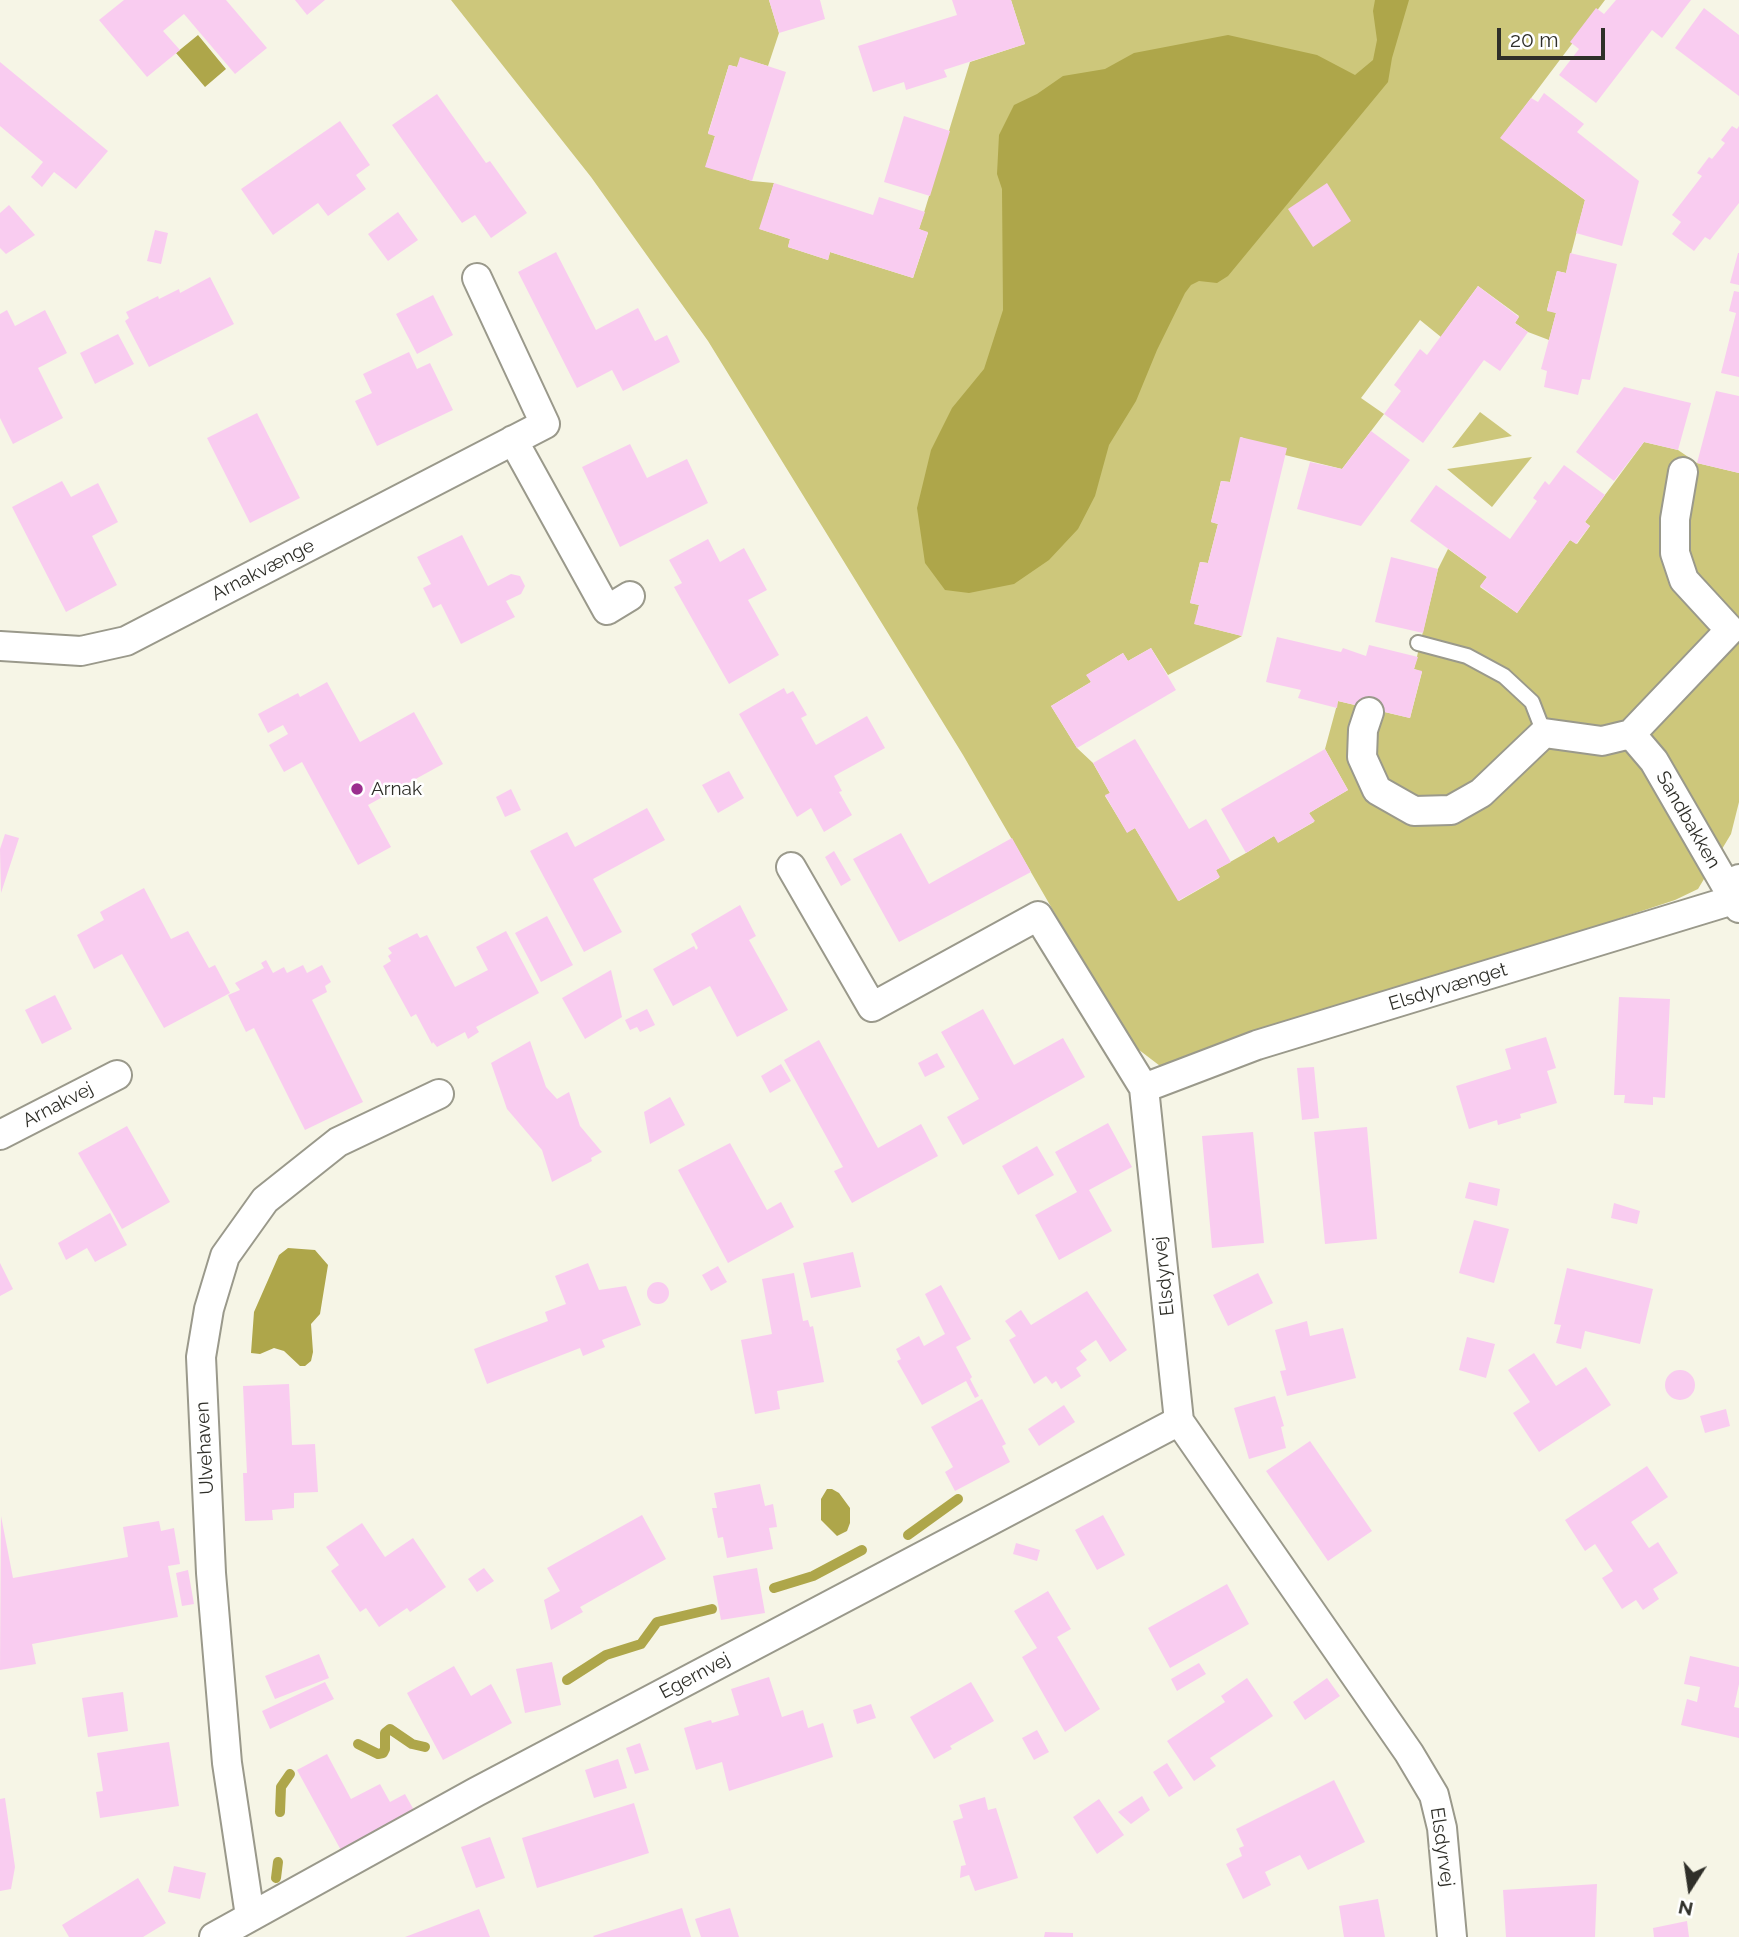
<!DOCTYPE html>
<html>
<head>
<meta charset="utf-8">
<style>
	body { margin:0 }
	#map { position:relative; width:1739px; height:1937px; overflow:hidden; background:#f6f5e6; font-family:Raleway,sans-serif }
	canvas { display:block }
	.north { position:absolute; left:1655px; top:1853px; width:70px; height:70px; -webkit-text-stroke:5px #fff; paint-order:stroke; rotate:192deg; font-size:19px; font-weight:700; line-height:28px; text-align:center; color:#2f2f29 }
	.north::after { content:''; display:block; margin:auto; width:24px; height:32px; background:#2f2f29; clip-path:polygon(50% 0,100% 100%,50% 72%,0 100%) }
	.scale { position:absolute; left:1497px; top:28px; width:108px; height:32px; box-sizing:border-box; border:4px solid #2f2f29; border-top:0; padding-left:9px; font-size:21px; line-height:24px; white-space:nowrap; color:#2f2f29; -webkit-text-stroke:5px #fff; paint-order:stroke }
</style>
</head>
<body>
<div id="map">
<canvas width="1739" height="1937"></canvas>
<div class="north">N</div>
<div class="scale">20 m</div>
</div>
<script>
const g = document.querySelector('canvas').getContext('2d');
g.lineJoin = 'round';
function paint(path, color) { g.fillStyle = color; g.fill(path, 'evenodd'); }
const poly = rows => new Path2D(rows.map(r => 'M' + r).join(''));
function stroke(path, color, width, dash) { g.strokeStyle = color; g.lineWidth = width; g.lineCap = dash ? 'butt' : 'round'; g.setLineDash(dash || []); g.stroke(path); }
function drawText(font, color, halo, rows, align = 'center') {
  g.font = font + ' Raleway,sans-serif'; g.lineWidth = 5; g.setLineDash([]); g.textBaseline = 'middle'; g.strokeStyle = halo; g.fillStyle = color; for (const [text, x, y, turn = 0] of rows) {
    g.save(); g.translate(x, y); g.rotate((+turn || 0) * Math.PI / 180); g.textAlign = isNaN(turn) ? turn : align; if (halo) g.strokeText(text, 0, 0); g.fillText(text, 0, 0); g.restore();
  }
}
paint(poly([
	[451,0,769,0,779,33,768,66,741,58,737,67,729,65,708,133,715,136,706,166,752,181,774,183,760,229,790,239,788,247,828,260,830,252,913,278,928,233,919,229,970,62,1025,44,1011,0,1605,0,1501,138,1585,200,1566,273,1557,271,1547,310,1556,313,1549,340,1528,332,1515,323,1519,316,1478,286,1441,337,1420,320,1361,398,1384,414,1342,469,1285,455,1241,437,1230,482,1221,481,1211,522,1218,524,1208,563,1200,562,1190,603,1199,605,1195,624,1242,636,1168,675,1151,648,1128,661,1123,653,1087,675,1091,682,1051,706,1077,748,1093,763,1110,793,1105,796,1127,832,1135,828,1179,901,1219,878,1216,870,1246,853,1274,836,1279,842,1314,822,1309,813,1348,790,1325,749,1338,701,1410,718,1422,672,1414,669,1438,569,1448,549,1487,577,1480,587,1517,613,1570,540,1577,544,1590,526,1585,522,1644,442,1678,450,1697,463,1739,473,1739,802,1731,834,1698,889,1675,900,1164,1069,1130,1043,963,755,708,341,591,177],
	[1480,412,1512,436,1452,448],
	[1532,457,1492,507,1447,469]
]), '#cdc77b');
paint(poly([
	[1375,0,1409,0,1392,58,1388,82,1228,276,1217,283,1199,281,1191,285,1185,293,1157,350,1136,401,1109,445,1095,496,1078,529,1049,560,1014,584,969,593,945,590,925,563,917,508,931,450,952,408,984,369,1003,310,1002,189,997,174,999,135,1014,105,1037,94,1063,76,1105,69,1134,53,1228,35,1317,55,1355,75,1373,60,1377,40,1373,11],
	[198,35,226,69,205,87,176,53],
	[288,1248,315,1250,328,1265,320,1314,311,1324,313,1352,311,1361,305,1366,300,1366,284,1351,274,1348,260,1354,251,1353,254,1312,279,1255],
	[827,1489,832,1489,839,1493,850,1508,850,1523,847,1531,837,1536,821,1520,821,1499]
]), '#aea64a');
stroke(poly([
	[908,1535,958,1499],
	[774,1588,813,1576,862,1550],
	[567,1680,606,1655,641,1644,657,1622,712,1609],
	[358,1744,378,1754,383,1753,385,1749,385,1733,390,1729,412,1744,425,1747],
	[280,1812,281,1787,290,1774],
	[276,1878,278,1862]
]), '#aea64a', 10);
paint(poly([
	[124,0,226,0,267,48,235,74,184,14,163,31,180,50,147,77,99,20],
	[295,0,325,0,307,15],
	[769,0,820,0,825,19,779,33],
	[952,0,1011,0,1025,44,944,70,947,77,906,90,904,82,873,92,858,46,957,15],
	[1616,0,1691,0,1662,38,1652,30,1596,103,1559,75,1579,49,1570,42,1596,8,1604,14],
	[1704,8,1739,35,1739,96,1675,48],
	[740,57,786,72,752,181,705,167,715,136,708,134,729,65,737,67],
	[0,62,108,151,76,189,54,172,42,187,31,177,43,162,0,126],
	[1544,93,1584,124,1577,132,1639,181,1622,246,1576,233,1585,200,1500,138,1531,98,1538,102],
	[437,94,486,163,490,161,527,213,491,238,475,215,462,223,392,125],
	[904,116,950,131,930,196,884,182],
	[340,121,370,165,356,175,366,189,328,216,318,203,273,235,241,189],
	[1732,126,1737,129,1739,126,1739,203,1710,240,1705,237,1694,251,1672,234,1681,222,1672,215,1702,176,1697,173,1709,157,1712,159,1725,143,1721,140],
	[774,183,873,215,879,197,925,212,919,229,928,232,913,278,830,252,828,260,788,247,790,239,759,229],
	[1327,183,1351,221,1313,247,1288,209],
	[9,205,35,235,6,254,0,248,0,213],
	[398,212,418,240,388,261,368,234],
	[155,230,168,233,161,264,147,261],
	[556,252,596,330,638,308,655,341,667,335,680,362,623,391,612,370,577,388,518,272],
	[1570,253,1617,264,1590,380,1582,379,1578,395,1544,387,1547,371,1541,369,1556,313,1547,311,1557,271,1566,273],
	[1738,253,1739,253,1739,285,1730,283],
	[210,277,234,324,149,367,125,321,129,318,126,312,158,296,159,299,179,289,180,293],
	[1478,286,1519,317,1515,323,1528,332,1500,371,1484,360,1423,443,1384,414,1401,391,1394,385,1420,349,1427,355],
	[1734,291,1739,292,1739,377,1721,373,1736,313,1729,311],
	[433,295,453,335,417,354,396,314],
	[7,310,15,326,45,310,67,353,38,368,63,418,13,444,0,418,0,314],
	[118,334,134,364,95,384,80,353],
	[409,352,417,369,430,363,453,410,377,446,355,401,372,393,363,374],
	[1624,387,1691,403,1678,450,1644,442,1614,481,1576,452],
	[1716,391,1739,396,1739,473,1697,463],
	[257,413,300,498,250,523,207,438],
	[1371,431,1410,460,1361,526,1297,509,1310,462,1342,469],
	[1240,437,1287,448,1242,636,1194,624,1199,605,1190,603,1200,562,1208,563,1218,524,1211,522,1221,481,1230,482],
	[630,444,647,478,687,459,708,503,620,547,582,467],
	[1564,465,1605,495,1585,522,1590,526,1576,544,1570,540,1517,613,1480,586,1487,577,1410,521,1436,485,1510,539,1537,501,1533,498,1545,481,1549,485],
	[62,481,71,497,98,483,118,522,92,536,117,585,66,612,12,507],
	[462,535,488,586,511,574,520,576,525,586,521,594,506,601,515,617,461,644,441,604,433,608,423,588,431,584,417,557],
	[708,539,720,562,744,548,767,590,748,600,779,655,729,684,674,587,682,583,669,560],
	[1391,557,1438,569,1423,633,1375,622],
	[1277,637,1341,652,1343,648,1366,656,1369,645,1418,657,1414,669,1422,671,1410,718,1338,701,1337,708,1298,698,1301,690,1266,682],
	[1151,648,1176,690,1077,748,1051,706,1091,682,1086,675,1123,653,1128,661],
	[327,682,360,742,414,712,443,764,368,805,391,847,358,865,302,762,284,772,269,745,288,734,283,725,268,733,258,714,298,693,300,697],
	[784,688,787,694,793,691,807,715,801,718,816,745,867,716,885,748,834,776,842,791,839,792,852,815,824,832,811,808,797,817,739,714],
	[1135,739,1189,829,1206,819,1231,862,1216,870,1220,877,1178,901,1135,828,1127,833,1105,795,1110,793,1093,763],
	[1325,749,1348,790,1309,813,1315,821,1278,843,1274,836,1246,853,1221,809],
	[729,771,744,798,718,813,702,785],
	[511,789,521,810,505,817,496,797],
	[647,808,665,840,593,879,622,932,584,952,530,851,567,832,575,847],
	[901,833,929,884,1012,838,1031,872,899,942,853,859],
	[5,834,19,838,1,893,0,849],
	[834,851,851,880,841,886,825,857],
	[144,888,171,939,188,931,209,968,215,965,230,993,164,1028,122,954,94,969,77,935,104,920,100,912],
	[740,905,756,936,749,940,788,1010,737,1037,710,986,673,1006,653,969,694,946,696,950,698,948,691,934],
	[547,916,573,965,541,982,515,933],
	[506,931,539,993,476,1027,479,1032,468,1039,465,1032,437,1047,433,1042,432,1044,416,1014,411,1017,383,966,391,961,388,956,392,953,388,948,417,933,420,938,427,935,455,987,488,970,476,947],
	[266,960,273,973,284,967,287,973,303,965,307,973,322,965,331,982,325,986,327,992,312,1000,363,1102,305,1130,254,1028,246,1032,228,995,240,990,235,983,264,968,261,963],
	[611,970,622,1017,585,1039,562,998],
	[55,995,72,1029,42,1044,25,1010],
	[1619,997,1670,999,1665,1098,1653,1097,1653,1105,1624,1103,1625,1095,1614,1095],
	[647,1009,655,1025,640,1032,637,1027,630,1030,625,1020],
	[983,1009,1014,1065,1063,1038,1085,1077,963,1145,947,1117,979,1099,941,1032],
	[1546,1037,1556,1068,1547,1071,1557,1103,1520,1114,1521,1118,1498,1125,1497,1120,1469,1129,1456,1086,1511,1069,1505,1049],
	[819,1040,878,1148,921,1124,938,1156,852,1203,834,1171,843,1167,784,1060],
	[530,1041,546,1087,557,1099,569,1092,580,1126,602,1152,591,1158,592,1161,552,1182,542,1150,507,1109,491,1063],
	[937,1053,945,1067,925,1077,918,1063],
	[781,1064,791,1081,770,1093,761,1076],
	[1314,1067,1319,1118,1302,1120,1297,1068],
	[670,1097,685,1125,650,1144,644,1112],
	[1108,1123,1132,1167,1089,1190,1112,1231,1059,1260,1035,1215,1077,1192,1055,1152],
	[127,1126,170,1202,122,1229,78,1153],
	[1367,1127,1377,1239,1325,1244,1314,1132],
	[1253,1132,1264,1243,1212,1248,1202,1136],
	[730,1143,767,1210,781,1202,794,1227,728,1263,678,1170],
	[1037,1146,1054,1175,1018,1195,1002,1166],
	[1469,1182,1500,1189,1497,1206,1465,1198],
	[1614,1203,1640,1211,1637,1224,1611,1218],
	[110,1213,127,1245,95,1262,87,1248,66,1260,58,1243],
	[1474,1220,1509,1229,1494,1283,1459,1273],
	[853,1252,861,1287,811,1298,803,1263],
	[0,1263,13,1289,0,1296],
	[588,1263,599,1290,626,1286,641,1325,602,1340,605,1347,583,1356,580,1348,487,1384,474,1349,548,1321,545,1312,566,1304,555,1276],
	[718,1266,727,1282,711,1291,702,1275],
	[1567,1268,1653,1289,1640,1344,1585,1331,1581,1349,1556,1343,1561,1325,1554,1324],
	[794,1273,803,1321,808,1320,810,1327,813,1326,824,1382,777,1391,780,1409,755,1414,741,1340,772,1334,762,1279],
	[1258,1273,1273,1303,1228,1326,1213,1295],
	'647 1293a11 11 0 1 1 22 0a11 11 0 1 1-22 0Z',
	[941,1285,971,1339,956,1347,972,1377,970,1379,979,1396,975,1398,966,1381,922,1405,897,1361,901,1359,896,1349,919,1336,924,1346,945,1334,925,1294],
	[1087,1291,1127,1350,1110,1362,1096,1340,1080,1351,1087,1360,1076,1368,1081,1376,1061,1389,1056,1381,1052,1384,1046,1376,1034,1384,1009,1340,1016,1336,1005,1321,1021,1310,1031,1325],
	[1307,1321,1310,1336,1343,1328,1356,1378,1287,1396,1280,1371,1286,1370,1275,1330],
	[1467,1337,1495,1344,1486,1378,1459,1370],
	[1534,1353,1556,1386,1586,1367,1611,1405,1539,1452,1513,1413,1530,1402,1508,1370],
	'1665 1385a15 15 0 1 1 30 0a15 15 0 1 1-30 0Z',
	[289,1384,292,1445,315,1444,318,1492,294,1493,294,1508,272,1510,273,1520,245,1521,243,1473,247,1473,243,1386],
	[1275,1396,1284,1426,1281,1427,1286,1448,1249,1459,1234,1408],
	[982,1399,1006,1444,1002,1446,1010,1462,955,1491,945,1472,953,1467,931,1427],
	[1064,1405,1075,1422,1039,1446,1028,1429],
	[1726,1409,1730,1426,1705,1433,1700,1416],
	[1310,1441,1372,1531,1328,1561,1266,1471],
	[1647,1466,1668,1497,1631,1522,1649,1548,1658,1542,1678,1573,1653,1589,1659,1599,1643,1610,1636,1600,1622,1609,1602,1578,1613,1571,1595,1544,1585,1551,1565,1520],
	[760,1484,765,1506,773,1504,777,1527,769,1528,773,1549,727,1558,723,1537,718,1538,712,1508,717,1508,714,1493],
	[642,1515,666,1559,580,1607,583,1612,551,1630,544,1600,560,1591,547,1568],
	[1103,1515,1125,1555,1097,1570,1075,1530],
	[1,1516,13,1578,128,1557,123,1527,159,1521,161,1531,174,1528,180,1564,168,1566,178,1617,32,1644,36,1664,0,1670],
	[362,1523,385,1557,413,1538,446,1587,410,1612,407,1608,379,1627,366,1608,360,1612,331,1571,339,1565,326,1547],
	[1016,1543,1040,1550,1037,1561,1013,1554],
	[484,1568,494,1581,477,1592,468,1579],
	[757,1568,765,1613,721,1620,713,1576],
	[188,1570,194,1604,182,1606,176,1573],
	[1227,1584,1249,1624,1170,1668,1148,1628],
	[1048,1591,1071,1629,1057,1637,1100,1709,1065,1732,1022,1657,1037,1648,1014,1611],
	[319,1654,329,1678,275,1699,265,1676],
	[1690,1656,1739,1667,1739,1684,1734,1707,1739,1708,1739,1738,1681,1725,1687,1699,1697,1702,1700,1687,1684,1684],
	[552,1662,561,1705,525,1713,516,1669],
	[1199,1663,1206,1674,1177,1691,1171,1679],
	[454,1666,471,1696,491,1684,512,1723,443,1760,407,1693],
	[769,1677,782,1717,803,1710,808,1728,823,1723,833,1757,729,1791,722,1762,696,1770,684,1728,711,1720,712,1723,739,1715,731,1689],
	[1247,1678,1273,1716,1210,1758,1216,1766,1194,1781,1167,1741,1225,1702,1221,1696],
	[1327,1678,1340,1696,1305,1720,1293,1702],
	[325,1682,334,1699,270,1729,262,1711],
	[971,1682,994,1721,950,1746,952,1749,934,1759,910,1717],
	[123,1692,128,1731,88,1737,82,1698],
	[871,1704,876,1718,857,1724,853,1710],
	[1037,1730,1049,1752,1034,1760,1022,1738],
	[169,1742,179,1806,100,1818,96,1792,103,1791,97,1753],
	[640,1743,649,1770,635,1774,626,1748],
	[327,1754,351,1799,380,1784,390,1802,405,1794,415,1812,343,1854,297,1770],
	[618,1759,627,1788,594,1798,585,1770],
	[1167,1763,1183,1788,1169,1797,1153,1772],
	[1334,1780,1365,1842,1308,1870,1300,1855,1265,1872,1271,1885,1243,1899,1226,1864,1242,1856,1239,1848,1244,1846,1236,1829],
	[1142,1796,1150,1810,1131,1824,1118,1812],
	[985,1797,988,1810,996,1808,1018,1878,975,1891,969,1875,960,1878,961,1866,966,1865,953,1821,963,1818,959,1805],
	[5,1798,15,1867,11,1889,0,1891,0,1799],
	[1099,1799,1124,1835,1097,1854,1073,1817],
	[634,1803,649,1853,537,1888,522,1838],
	[490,1837,505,1878,476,1888,461,1847],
	[174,1866,206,1873,200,1899,168,1892],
	[138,1878,166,1923,143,1937,69,1937,62,1925],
	[1597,1884,1595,1937,1506,1937,1503,1890],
	[1378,1899,1385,1937,1344,1937,1339,1906],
	[682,1908,691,1937,594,1937,593,1936],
	[730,1908,739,1937,701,1937,695,1919],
	[479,1909,490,1937,405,1937],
	[1687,1921,1689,1937,1654,1937,1653,1928],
	[1045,1932,1073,1933,1073,1937,1044,1937]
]), '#f9ccf0');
const lane = poly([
	[1418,643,1467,656,1504,676,1532,702,1544,733]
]);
const street = poly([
	[513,440,607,610,630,596],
	[0,646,81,651,126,641,545,424,477,278],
	[1369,712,1363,730,1362,757,1377,790,1414,811,1451,810,1481,793,1544,733,1602,741,1631,734,1730,630,1684,580,1675,553,1675,519,1683,472],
	[1631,734,1654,761,1739,908],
	[791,867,872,1007,1038,916,1144,1088,1179,1421,1409,1753,1434,1795,1442,1828,1452,1937],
	[1144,1088,1257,1045,1733,900,1739,879],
	[0,1135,117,1075],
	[250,1916,227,1763,211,1573,201,1357,209,1309,225,1256,265,1200,338,1142,439,1094],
	[214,1937,476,1792,1179,1421]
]);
stroke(lane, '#9a998b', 18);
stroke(street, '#9a998b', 32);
stroke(lane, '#fff', 14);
stroke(street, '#fff', 28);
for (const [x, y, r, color] of [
	[357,789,7,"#9b2e8e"]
]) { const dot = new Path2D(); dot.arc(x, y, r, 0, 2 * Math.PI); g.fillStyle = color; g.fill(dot); stroke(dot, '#fff', 2.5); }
drawText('19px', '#2f2f29', '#fff', [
	["Arnakvænge",263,570,-27],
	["Sandbakken",1688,820,60],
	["Elsdyrvænget",1448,987,-17],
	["Arnakvej",58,1105,-27],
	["Elsdyrvej",1164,1276,-96],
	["Ulvehaven",205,1448,-93],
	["Egernvej",695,1676,-28],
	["Elsdyrvej",1442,1847,82]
]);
drawText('19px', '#2f2f29', '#fff', [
	["Arnak",371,789]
], 'left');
</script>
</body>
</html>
